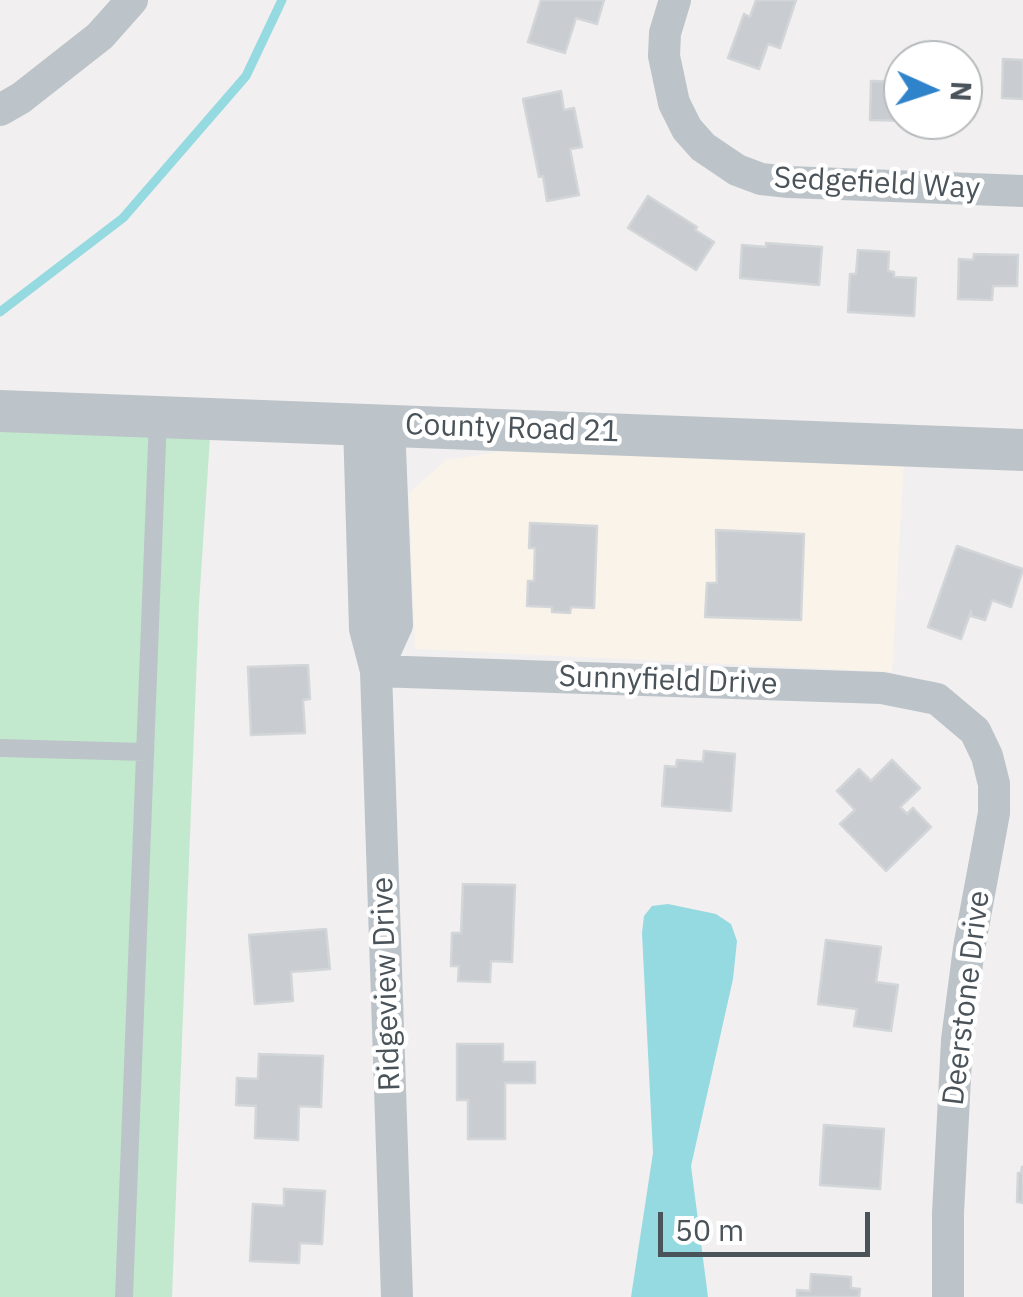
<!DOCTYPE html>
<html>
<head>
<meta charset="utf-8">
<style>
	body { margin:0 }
	#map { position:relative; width:1023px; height:1297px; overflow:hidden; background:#f1efef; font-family:"IBM Plex Sans",sans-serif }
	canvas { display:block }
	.north { position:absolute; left:883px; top:40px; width:100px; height:100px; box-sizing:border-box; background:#fff; border:2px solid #b6babd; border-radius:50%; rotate:93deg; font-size:28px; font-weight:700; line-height:40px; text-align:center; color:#495359 }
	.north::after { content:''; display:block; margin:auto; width:35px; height:45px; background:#2f83ca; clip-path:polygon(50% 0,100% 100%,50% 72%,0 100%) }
	.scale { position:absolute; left:658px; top:1212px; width:212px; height:45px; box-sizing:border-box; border:5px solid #495359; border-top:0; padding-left:12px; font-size:30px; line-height:35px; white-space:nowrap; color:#495359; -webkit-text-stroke:8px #fff; paint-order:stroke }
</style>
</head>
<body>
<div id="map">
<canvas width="1023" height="1297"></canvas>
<div class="north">N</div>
<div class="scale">50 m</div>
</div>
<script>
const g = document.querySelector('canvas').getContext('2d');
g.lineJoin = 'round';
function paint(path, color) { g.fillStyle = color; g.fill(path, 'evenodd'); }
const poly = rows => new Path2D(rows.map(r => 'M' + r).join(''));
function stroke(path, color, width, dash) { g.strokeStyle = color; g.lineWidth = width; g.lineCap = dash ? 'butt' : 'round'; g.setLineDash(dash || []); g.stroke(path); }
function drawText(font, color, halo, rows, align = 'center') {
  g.font = font + ' "IBM Plex Sans",sans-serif'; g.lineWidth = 9; g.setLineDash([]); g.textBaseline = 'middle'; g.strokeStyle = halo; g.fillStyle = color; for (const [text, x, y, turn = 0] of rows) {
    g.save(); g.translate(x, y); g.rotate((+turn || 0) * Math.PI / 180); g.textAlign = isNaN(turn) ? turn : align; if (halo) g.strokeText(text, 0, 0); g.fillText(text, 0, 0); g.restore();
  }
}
paint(poly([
	[539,446,904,461,892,672,415,649,409,493,446,460]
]), '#faf3ea');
paint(poly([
	[0,430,210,437,199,604,172,1297,0,1297]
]), '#c2e9cd');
paint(poly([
	[668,904,716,914,731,924,737,941,733,979,691,1166,708,1297,631,1297,653,1153,642,933,644,916,652,906]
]), '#95d9e1');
stroke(poly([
	[0,312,123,218,246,76,282,0]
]), '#95d9e1', 9);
const building = poly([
	[541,0,604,0,597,24,576,18,565,53,528,42,541,0],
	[756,0,796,0,780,48,768,44,759,69,728,58,744,14,750,17,756,0],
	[1003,59,1023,60,1023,99,1002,98,1003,59],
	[871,81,903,82,903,120,908,121,870,120,871,81],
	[561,91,564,110,574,108,582,147,570,149,579,195,547,201,543,176,539,177,523,99,561,91],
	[648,196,697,227,695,230,714,242,696,270,628,228,648,196],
	[766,243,822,247,819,285,740,278,742,245,766,247,766,243],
	[858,250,889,252,888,271,894,272,894,277,916,278,914,316,848,312,850,274,856,274,858,250],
	[974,254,1018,255,1017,286,993,286,992,300,958,299,959,259,973,260,974,254],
	[530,523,597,526,594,608,571,607,570,613,552,612,552,607,527,606,528,581,534,581,535,548,529,548,530,523],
	[716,530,804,534,801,620,705,617,707,583,717,583,716,530],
	[957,546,1023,569,1011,607,992,600,985,620,971,616,971,611,961,639,928,627,957,546],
	[308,665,310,699,303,700,305,733,251,735,248,667,308,665],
	[704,751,735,754,731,811,662,806,665,766,676,767,677,760,703,762,704,751],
	[892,760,920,788,900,807,907,814,913,808,931,827,886,871,840,824,855,810,837,791,859,769,871,781,892,760],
	[463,884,515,885,512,962,491,961,490,982,458,981,459,966,451,966,452,933,461,933,463,884],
	[326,929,330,969,291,972,293,1001,255,1004,249,935,326,929],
	[826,940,881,947,876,982,898,985,891,1031,854,1026,857,1009,818,1004,826,940],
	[457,1044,503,1044,503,1062,535,1062,535,1083,505,1083,505,1139,468,1139,468,1100,457,1100,457,1044],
	[259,1054,323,1056,321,1107,299,1106,298,1140,255,1138,256,1106,236,1105,237,1078,258,1079,259,1054],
	[824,1125,884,1129,880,1189,820,1185,824,1125],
	[1022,1167,1023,1167,1023,1203,1017,1202,1018,1173,1021,1173,1022,1167],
	[284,1189,325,1191,322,1244,300,1243,299,1263,250,1261,253,1204,284,1206,284,1189],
	[811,1274,851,1277,851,1288,860,1289,859,1297,797,1297,797,1290,810,1291,811,1274]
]);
paint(building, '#c9ccd0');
stroke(building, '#d3d6d9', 2.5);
stroke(poly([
	[0,748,145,752],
	[124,1297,158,418]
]), '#bcc4c9', 18);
stroke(poly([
	[675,0,665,33,664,56,674,103,687,129,703,147,737,170,761,179,789,182,1023,191],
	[0,110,21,98,100,36,132,0],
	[359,424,365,629,376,671,397,1297],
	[376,671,882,688,937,699,975,731,987,756,994,784,994,813,969,948,957,1040,948,1213,948,1297],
	[376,671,397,625,389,424]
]), '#bcc4c9', 32);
stroke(poly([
	[0,411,1023,450]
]), '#bcc4c9', 42);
drawText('30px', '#495359', '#fff', [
	["Sedgefield Way",877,184,3],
	["County Road 21",512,429,2],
	["Sunnyfield Drive",668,681,2],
	["Ridgeview Drive",387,984,-92],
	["Deerstone Drive",967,998,-83]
]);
</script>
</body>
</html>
